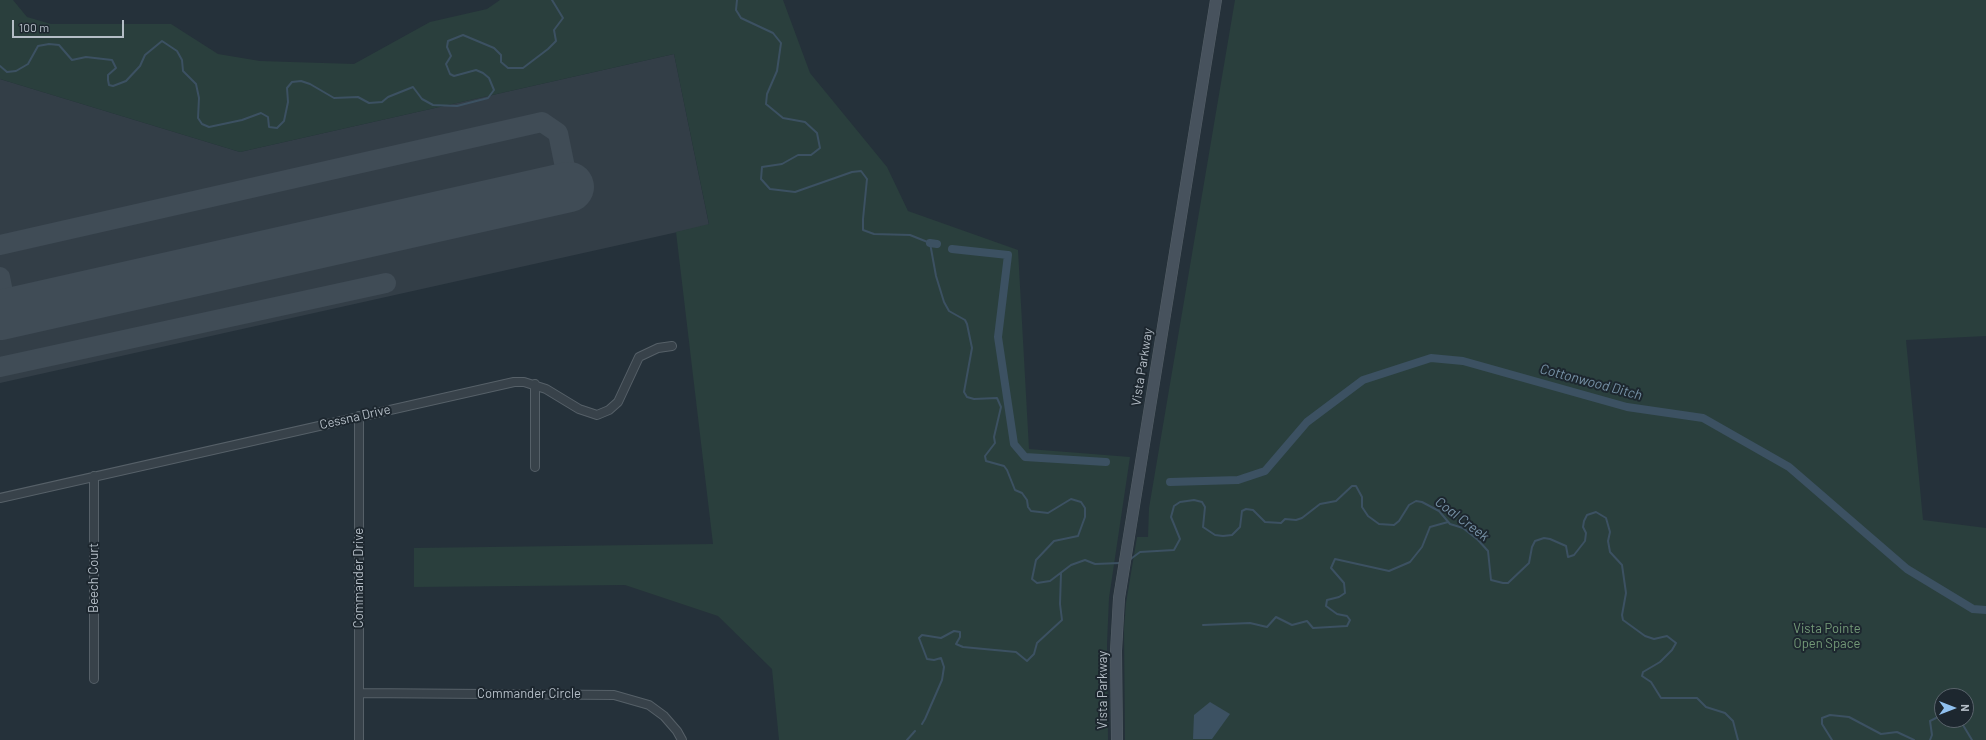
<!DOCTYPE html>
<html>
<head>
<meta charset="utf-8">
<style>
	body { margin:0 }
	#map { position:relative; width:1986px; height:740px; overflow:hidden; background:#25313a; font-family:Barlow,sans-serif }
	canvas { display:block }
	.north { position:absolute; left:1934px; top:688px; width:40px; height:40px; box-sizing:border-box; background:#1d272f; border:1px solid #59636b; border-radius:50%; rotate:90deg; font-size:11px; font-weight:700; line-height:16px; text-align:center; color:#b4bdc6 }
	.north::after { content:''; display:block; margin:auto; width:14px; height:18px; background:#90c1ef; clip-path:polygon(50% 0,100% 100%,50% 72%,0 100%) }
	.scale { position:absolute; left:12px; top:20px; width:112px; height:18px; box-sizing:border-box; border:2px solid #b4bdc6; border-top:0; padding-left:5px; font-size:12px; line-height:14px; white-space:nowrap; color:#b4bdc6; -webkit-text-stroke:3px #1d272f; paint-order:stroke }
</style>
</head>
<body>
<div id="map">
<canvas width="1986" height="740"></canvas>
<div class="north">N</div>
<div class="scale">100 m</div>
</div>
<script>
const g = document.querySelector('canvas').getContext('2d');
g.lineJoin = 'round';
function paint(path, color) { g.fillStyle = color; g.fill(path, 'evenodd'); }
const poly = rows => new Path2D(rows.map(r => 'M' + r).join(''));
function stroke(path, color, width, dash) { g.strokeStyle = color; g.lineWidth = width; g.lineCap = dash ? 'butt' : 'round'; g.setLineDash(dash || []); g.stroke(path); }
function drawText(font, color, halo, rows, align = 'center') {
  g.font = font + ' Barlow,sans-serif'; g.lineWidth = 4; g.setLineDash([]); g.textBaseline = 'middle'; g.strokeStyle = halo; g.fillStyle = color; for (const [text, x, y, turn = 0] of rows) {
    g.save(); g.translate(x, y); g.rotate((+turn || 0) * Math.PI / 180); g.textAlign = isNaN(turn) ? turn : align; if (halo) g.strokeText(text, 0, 0); g.fillText(text, 0, 0); g.restore();
  }
}
paint(poly([
	[674,54,709,225,0,383,0,79,240,152]
]), '#333e47');
paint(poly([
	[0,0,13,0,27,17,51,24,171,24,218,54,260,61,354,64,430,22,487,9,500,0,783,0,810,73,887,167,908,211,1018,250,1029,449,1130,457,1109,598,1107,644,1108,740,779,740,772,669,718,616,625,585,414,587,414,548,713,544,676,232,709,224,674,54,240,152,0,79],
	[1235,0,1986,0,1986,336,1906,340,1923,520,1986,528,1986,740,1125,740,1124,629,1126,603,1137,537,1148,537,1149,508],
	[1942,696,1966,696,1966,720,1942,720]
]), '#2a3f3d');
paint(poly([
	[1210,702,1230,714,1212,739,1193,739,1194,715]
]), '#3c5162');
stroke(poly([
	[737,0,736,10,741,18,773,33,781,43,777,71,767,94,766,104,783,118,805,122,817,133,820,148,811,155,798,155,782,164,762,167,761,179,770,189,795,192,852,172,861,171,867,179,863,219,863,230,874,234,910,235,930,243,936,276,944,302,949,311,965,320,967,324,972,348,964,392,967,397,974,399,997,398,1001,407,994,437,995,443,985,456,986,461,1004,466,1007,470,1015,490,1022,493,1027,500,1028,507,1031,511,1048,513,1071,499,1081,502,1085,508,1085,517,1078,536,1054,541,1036,560,1032,579,1037,583,1050,581,1071,565,1085,560,1095,564,1120,563],
	[0,66,7,72,16,71,28,64,38,46,49,44,59,45,72,60,86,57,112,60,116,68,108,75,108,80,109,85,113,86,126,81,140,66,145,55,162,41,177,51,182,60,183,71,196,84,199,98,198,118,202,124,209,127,242,120,261,113,268,117,269,127,277,128,284,121,288,102,287,88,292,82,301,81,310,84,334,98,358,97,369,103,382,102,388,97,413,87,422,99,433,105,457,106,488,98,494,90,489,78,483,73,476,70,454,76,450,74,446,64,451,56,447,47,448,41,463,35,494,48,501,55,501,62,508,68,523,68,548,49,556,41,554,30,563,18,552,0],
	[1128,561,1140,552,1174,550,1180,539,1171,517,1174,506,1180,502,1194,500,1202,502,1205,507,1203,527,1215,535,1223,536,1232,535,1240,527,1242,511,1246,509,1253,510,1265,522,1281,523,1285,519,1296,520,1302,518,1320,504,1336,501,1352,486,1356,486,1362,497,1362,507,1368,516,1379,524,1394,525,1399,521,1409,505,1416,501,1422,502,1439,511,1450,524,1463,528,1478,540,1488,551,1491,580,1503,583,1508,583,1529,563,1532,547,1535,541,1544,538,1550,539,1566,546,1568,557,1574,555,1585,541,1586,533,1583,527,1584,521,1587,515,1596,512,1606,518,1610,532,1608,541,1610,552,1622,565,1626,593,1622,615,1623,620,1645,636,1654,639,1667,636,1676,643,1672,650,1660,662,1643,672,1642,676,1651,682,1661,698,1697,698,1706,707,1725,713,1733,721,1738,740],
	[1203,625,1250,623,1267,627,1276,617,1292,625,1307,621,1313,628,1347,626,1350,620,1347,616,1337,614,1326,606,1327,600,1339,597,1345,593,1344,583,1331,568,1335,559,1389,571,1410,562,1422,547,1430,527,1448,522],
	[1960,720,1972,740],
	[922,724,925,719,942,680,944,667,941,658,934,660,927,659,919,638,922,635,941,638,954,631,960,632,960,637,956,644,963,647,1016,652,1027,661,1034,654,1037,643,1062,620,1060,604,1061,573],
	[907,740,915,731],
	[1832,740,1822,724,1822,718,1830,715,1849,717,1881,734,1897,732,1914,740],
	[1930,740,1932,735,1930,721,1942,715]
]), '#3c5162', 2);
stroke(poly([
	[930,243,937,244],
	[952,249,1008,255,998,337,1014,444,1025,457,1106,462],
	[1170,482,1238,480,1265,471,1307,422,1363,380,1431,358,1463,361,1627,407,1703,418,1789,467,1907,569,1973,609,1986,610]
]), '#3c5162', 8);
stroke(poly([
	[0,245,542,122,558,133,569,187],
	[0,277,7,313],
	[0,367,386,283]
]), '#404c56', 20);
stroke(poly([
	[0,315,569,187]
]), '#404c56', 50);
const street = poly([
	[359,416,359,740],
	[535,467,535,384],
	[94,476,94,679],
	[0,498,514,382,524,382,546,389,579,409,597,415,609,410,618,402,639,357,658,348,672,346],
	[359,693,614,695,649,705,664,716,677,731,682,740]
]);
const secondary = poly([
	[1117,740,1116,651,1119,598,1216,0]
]);
stroke(street, '#566068', 10);
stroke(secondary, '#566068', 12);
stroke(street, '#38424a', 8);
stroke(secondary, '#47525d', 11);
drawText('13px', '#b4bdc6', '#1d272f', [
	["Vista Parkway",1142,367,-81],
	["Cessna Drive",355,417,-13],
	["Beech Court",94,578,-90],
	["Commander Drive",359,578,-90],
	["Vista Parkway",1103,690,-90],
	["Commander Circle",529,694]
]);
drawText('13px', '#749a78', '#1d272f', [
	["Vista Pointe",1827,629],
	["Open Space",1827,644]
]);
drawText('italic 14px', '#7792a7', '#1d272f', [
	["Cottonwood Ditch",1591,382,15],
	["Coal Creek",1462,519,37]
]);
</script>
</body>
</html>
